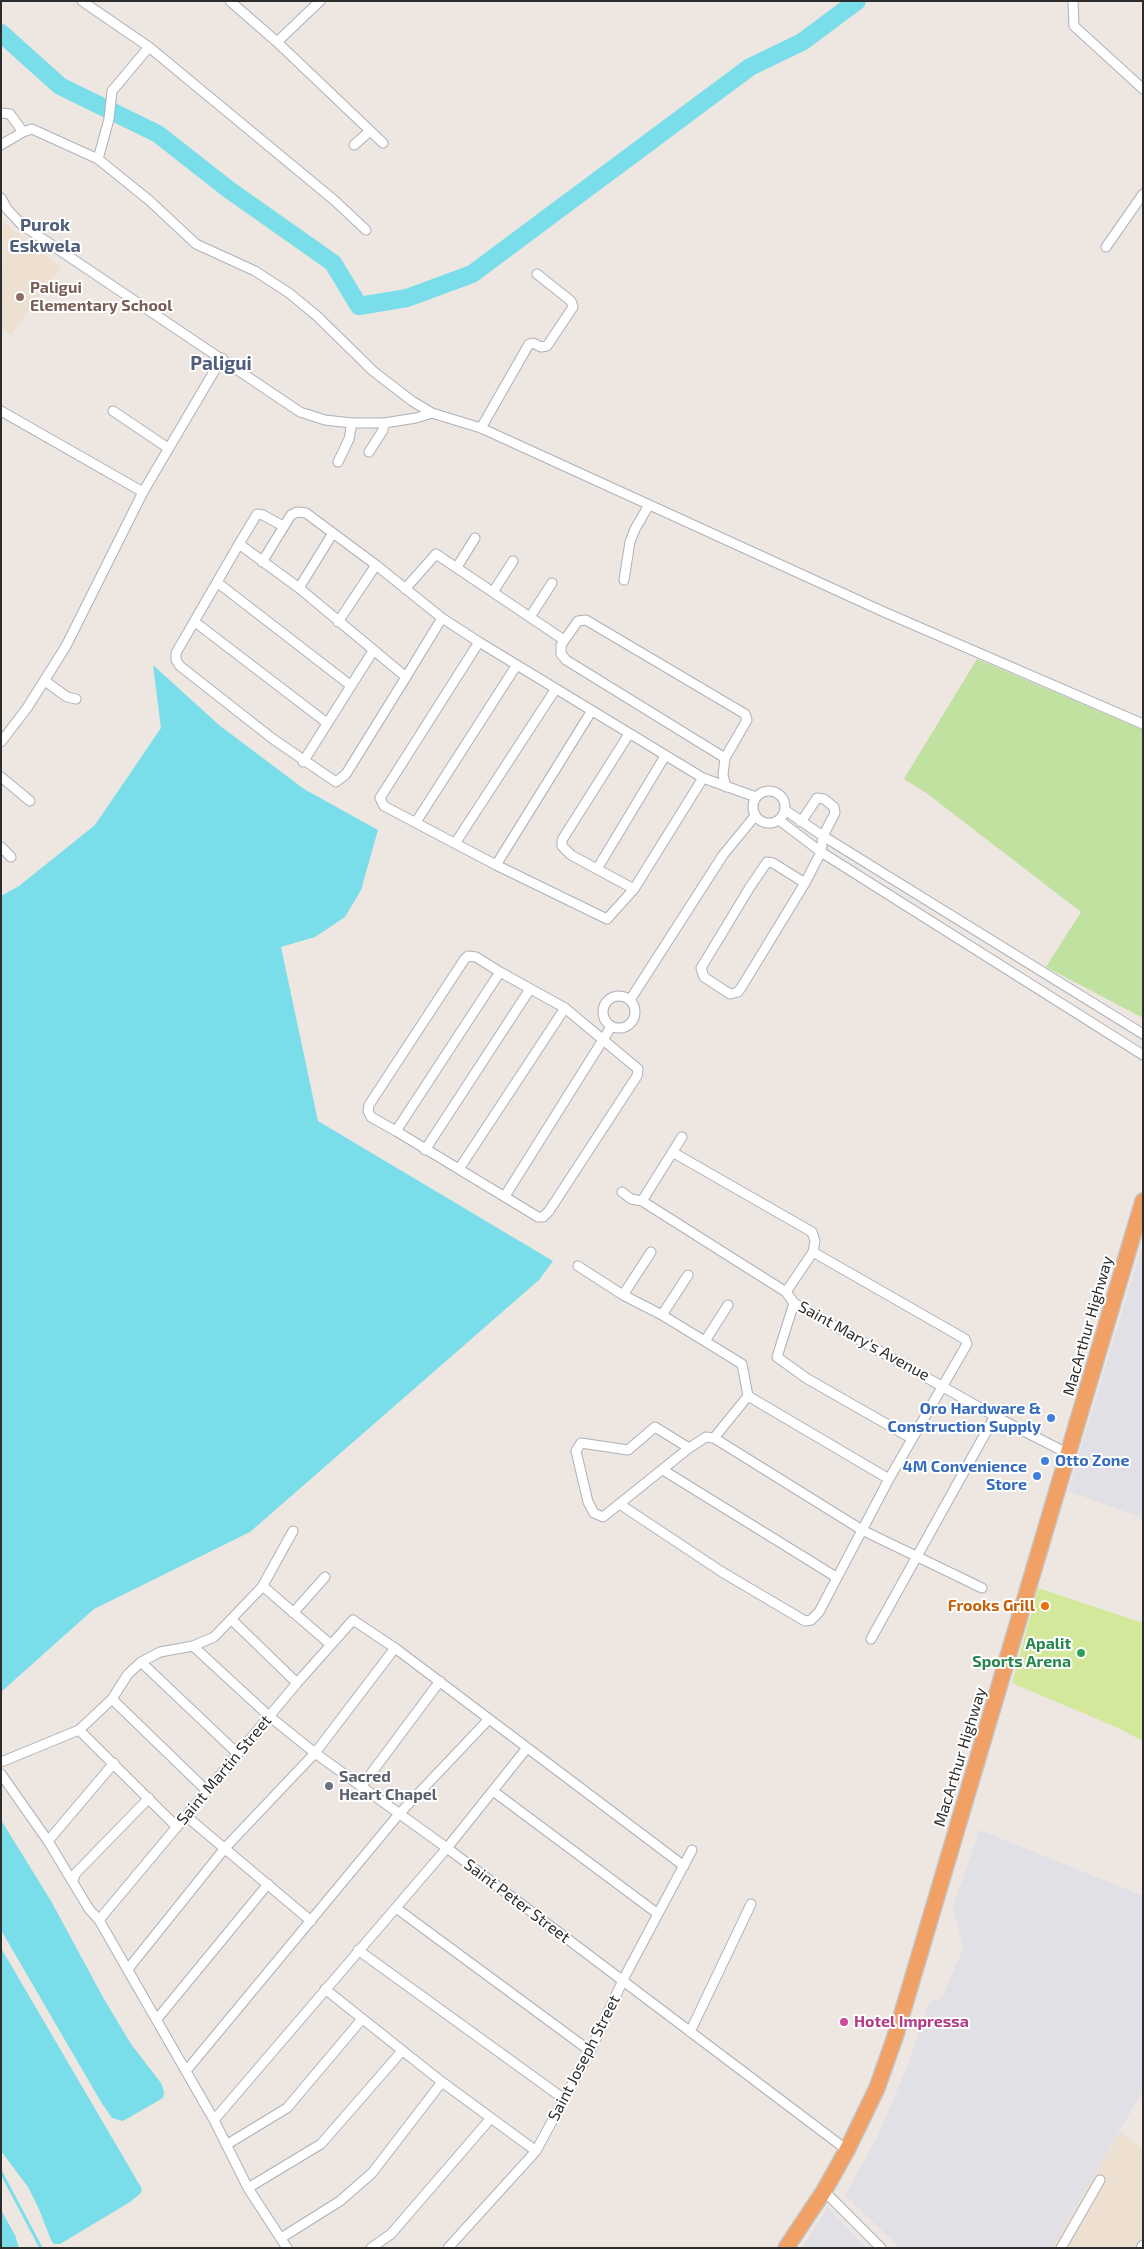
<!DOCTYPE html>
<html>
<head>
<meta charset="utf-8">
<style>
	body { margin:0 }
	#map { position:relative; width:1144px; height:2249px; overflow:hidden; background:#eee6e0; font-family:"Exo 2",sans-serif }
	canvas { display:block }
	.frame { position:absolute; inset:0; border:2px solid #2d2d2d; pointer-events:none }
</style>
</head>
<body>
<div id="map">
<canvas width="1144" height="2249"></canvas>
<div class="frame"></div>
</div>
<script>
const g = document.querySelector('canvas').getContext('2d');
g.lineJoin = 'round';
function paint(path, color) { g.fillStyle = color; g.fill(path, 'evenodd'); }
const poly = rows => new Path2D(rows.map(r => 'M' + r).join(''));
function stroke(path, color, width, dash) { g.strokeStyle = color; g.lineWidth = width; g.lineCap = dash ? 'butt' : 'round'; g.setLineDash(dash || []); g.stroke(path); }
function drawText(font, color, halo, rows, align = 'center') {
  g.font = font + ' "Exo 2",sans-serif'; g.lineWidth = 4; g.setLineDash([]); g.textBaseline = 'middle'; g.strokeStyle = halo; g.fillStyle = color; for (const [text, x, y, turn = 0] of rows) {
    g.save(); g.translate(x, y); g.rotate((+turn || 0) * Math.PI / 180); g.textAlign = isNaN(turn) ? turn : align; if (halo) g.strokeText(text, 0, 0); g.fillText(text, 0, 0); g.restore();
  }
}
paint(poly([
	[1143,1243,1143,1518,1068,1491],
	[980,1830,1143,1896,1143,2090,1052,2248,900,2248,845,2195,877,2138,909,2062,929,2002,942,1998,963,1949,953,1906],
	[828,2207,866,2248,802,2248]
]), '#e1e0e7');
paint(poly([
	[3,222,61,267,11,335,1,328],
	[1120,2132,1143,2149,1143,2248,1052,2248]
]), '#eee0d1');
paint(poly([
	[977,659,1143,730,1143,1018,1046,967,1081,912,925,792,904,779]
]), '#c1e1a0');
paint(poly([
	[1038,1588,1143,1623,1143,1741,1116,1727,1012,1683]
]), '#d4e89c');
paint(poly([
	[153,665,219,725,304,789,378,830,361,890,345,917,315,937,281,947,318,1121,553,1261,539,1280,250,1532,94,1609,1,1692,1,896,19,886,95,825,161,728],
	[1,1820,51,1901,104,1999,131,2044,161,2083,164,2092,163,2098,123,2121,112,2118,101,2102,1,1930],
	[1,1948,142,2189,140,2194,130,2202,60,2244,54,2244,51,2240,39,2209,28,2187,1,2151],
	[1,2210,15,2235,19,2248,1,2248]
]), '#79deea');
stroke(poly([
	[1,2172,41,2248]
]), '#79deea', 3);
stroke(poly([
	[1,33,60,86,158,134,228,189,333,263,359,306,407,298,472,274,750,67,802,42,857,1]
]), '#79deea', 18);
const minor = poly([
	[82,1,149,47,334,200,366,230],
	[230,1,277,42,383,143],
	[1073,1,1074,26,1143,89],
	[277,42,320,1],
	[1,113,10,114,23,132,32,129,98,159,150,201,196,244,255,271,289,293,317,316,373,371,412,401,432,413,481,428,884,612,1143,724],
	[1,145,23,132],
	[354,145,370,131],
	[98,159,109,119,112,91,149,47],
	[1,198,7,209,22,225,300,412,325,420,352,423,384,423,416,418,432,413],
	[1106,247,1143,194],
	[1,411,143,492],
	[113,411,168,448],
	[481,428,529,344,533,343,541,347,547,346,573,307,571,301,537,274],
	[369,452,383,430,384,423],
	[338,462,349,439,352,423],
	[239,544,257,514,263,515,283,526],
	[262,562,291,515,297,512,306,513,376,565,442,618],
	[457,567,475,538],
	[624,580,630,542,635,529,649,505],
	[218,583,350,685],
	[299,588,333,533],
	[405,589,436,554,564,640],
	[493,592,513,561],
	[530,617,552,583],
	[195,622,327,723],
	[338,622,376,565],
	[406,677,299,588,239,544,176,653,176,660,180,666,273,739,336,782,346,774,406,677,442,618,479,642],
	[45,681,67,697,76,699],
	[629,734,562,840,562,846,571,855,634,889],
	[1,742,27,708,66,646,143,492,222,358],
	[725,758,747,720,745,714,586,620,578,621,561,645,561,654,566,660,725,758,723,775,726,787],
	[303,762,373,651],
	[1,777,30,801],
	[703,778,634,889,607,919,496,865,384,806,380,798,479,642,703,778,756,797],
	'753 807a16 16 0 1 1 32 0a16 16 0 1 1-32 0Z',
	[785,810,823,836,1143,1034],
	[779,820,821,852,1143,1055],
	[416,822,516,666],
	[801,822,817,798,824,799,834,807,835,813,823,836,821,852,805,883,741,988,738,992,730,994,704,977,701,968,750,887,767,862,773,863,805,883],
	[456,842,555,690],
	[1,847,11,857],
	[496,865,591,712],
	[597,869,665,756],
	[500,972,565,1008,638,1069,637,1076,549,1211,543,1217,538,1217,396,1131,500,972],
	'603 1012a16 16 0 1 1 32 0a16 16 0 1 1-32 0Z',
	[630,1000,723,855,755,816],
	[396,1131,371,1117,368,1111,369,1105,464,960,468,956,476,957,500,972],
	[425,1150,530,989],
	[459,1169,565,1008],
	[622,1192,631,1199,642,1201,786,1292,794,1303,1000,1419,1069,1454],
	[505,1196,611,1027],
	[642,1201,682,1137],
	[578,1266,623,1295,662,1315,742,1364,748,1396,889,1479],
	[786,1292,813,1252],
	[623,1295,651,1252],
	[794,1303,777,1357,806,1378,911,1438],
	[662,1315,688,1275],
	[705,1341,728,1305],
	[714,1438,862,1530,982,1588],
	[689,1448,655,1427,628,1450,581,1443,576,1451,588,1502,594,1513,603,1517,689,1448,706,1437,714,1438,748,1396],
	[663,1470,836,1577],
	[621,1505,722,1572,805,1621,811,1620,819,1612,889,1479,967,1344,965,1339,813,1252,815,1241,812,1232,674,1153],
	[262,1587,265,1588,330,1644],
	[293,1613,325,1577],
	[232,1620,297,1683],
	[871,1639,995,1416],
	[193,1646,269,1716,315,1753,447,1848,847,2150],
	[141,1662,238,1754],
	[112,1699,207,1791],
	[79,1730,177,1827],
	[1,1762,79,1730,112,1699,128,1674,141,1662,160,1652,193,1646,214,1637,262,1587,293,1531],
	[1,1774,48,1841,89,1909,99,1920,214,2120,248,2188,287,2248],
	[361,1787,440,1681],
	[493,1791,658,1914],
	[186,1816,311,1921],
	[48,1841,114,1763],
	[73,1880,76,1873,149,1798],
	[396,1908,590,2051],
	[99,1920,297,1683,353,1620,395,1648,684,1866],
	[358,1950,564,2099],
	[128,1969,225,1848,315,1753,395,1648],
	[325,1989,442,2082,536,2151],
	[157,2019,268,1884],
	[690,2032,751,1904],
	[186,2071,399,1814,489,1719],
	[214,2120,447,1848,527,1748],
	[226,2145,287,2108,362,2019],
	[248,2188,321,2144,402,2051],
	[824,2191,881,2248],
	[281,2238,340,2201,372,2173,442,2082],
	[371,2248,391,2234,491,2118],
	[448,2248,536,2151,590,2051,625,1976,692,1850],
	[1061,2248,1100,2180],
	[1141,2248,1143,2245]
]);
const trunk = poly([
	[786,2248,824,2191,847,2150,877,2088,896,2034,1143,1201]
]);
stroke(minor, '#adb1b9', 11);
stroke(trunk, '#c4c4c4', 18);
stroke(minor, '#fff', 9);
stroke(trunk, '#f1a165', 15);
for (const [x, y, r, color] of [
	[20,297,5,"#8d6e63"],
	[1051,1418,5,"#3f7fe0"],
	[1045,1461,5,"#3f7fe0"],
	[1037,1476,5,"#3f7fe0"],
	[1045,1606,5,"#e8710a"],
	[1081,1653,5,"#2e9e5b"],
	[329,1786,5,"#6b7280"],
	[844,2022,5,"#d1479c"]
]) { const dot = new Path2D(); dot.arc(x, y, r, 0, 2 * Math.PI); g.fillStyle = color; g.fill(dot); stroke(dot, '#fff', 2); }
drawText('bold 16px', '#785e54', '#fff', [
	["Paligui",30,288],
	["Elementary School",30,306]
], 'left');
drawText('16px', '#2d2d2d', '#fff', [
	["MacArthur Highway",1088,1326,-74],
	["Saint Mary's Avenue",864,1341,29],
	["MacArthur Highway",960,1757,-73],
	["Saint Martin Street",224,1770,-50],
	["Saint Peter Street",517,1901,37],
	["Saint Joseph Street",584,2058,-63]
]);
drawText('bold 16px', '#366cbe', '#fff', [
	["Oro Hardware &",1041,1409],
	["Construction Supply",1041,1427],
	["Otto Zone",1055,1461,"left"],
	["4M Convenience",1027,1467],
	["Store",1027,1485]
], 'right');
drawText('bold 16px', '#c56008', '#fff', [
	["Frooks Grill",1035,1606]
], 'right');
drawText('bold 16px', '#27864d', '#fff', [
	["Apalit",1071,1644],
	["Sports Arena",1071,1662]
], 'right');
drawText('bold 16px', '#5b616d', '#fff', [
	["Sacred",339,1777],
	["Heart Chapel",339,1795]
], 'left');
drawText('bold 16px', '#b23c85', '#fff', [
	["Hotel Impressa",854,2022]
], 'left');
drawText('bold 18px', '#4f5e7c', '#fff', [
	["Purok",45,225],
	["Eskwela",45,246]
]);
drawText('bold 19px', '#4f5e7c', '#fff', [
	["Paligui",221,364]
]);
</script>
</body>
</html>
